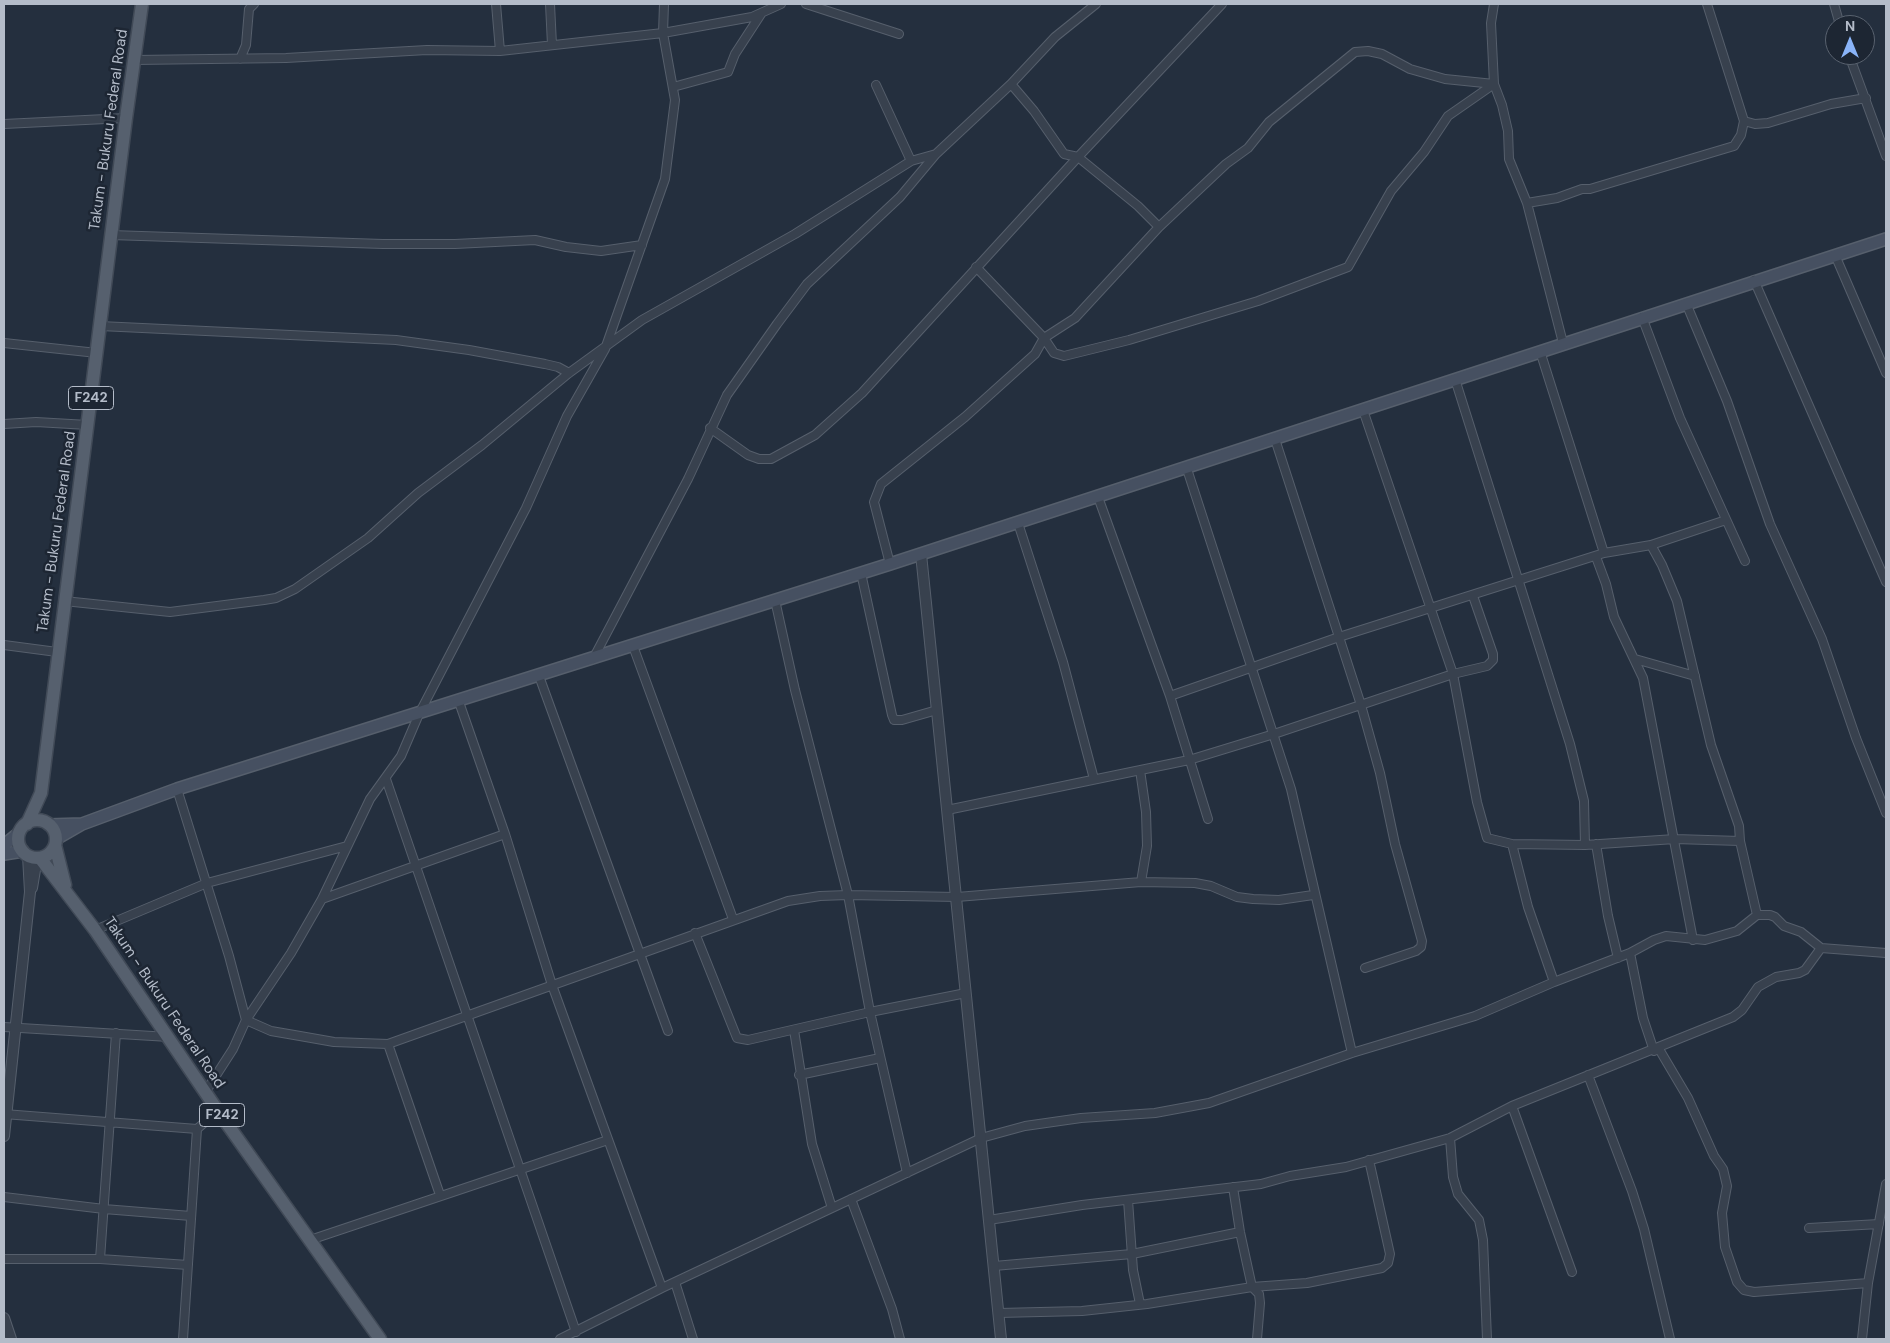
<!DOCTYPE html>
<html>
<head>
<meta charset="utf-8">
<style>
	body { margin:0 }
	#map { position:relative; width:1890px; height:1343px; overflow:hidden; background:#242f3e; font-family:"DM Sans",sans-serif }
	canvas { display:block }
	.frame { position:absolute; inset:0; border:5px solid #b4bcc9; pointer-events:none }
	.north { position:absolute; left:1825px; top:15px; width:50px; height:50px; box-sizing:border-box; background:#1d2633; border:1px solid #59626f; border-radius:50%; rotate:0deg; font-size:14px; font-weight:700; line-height:20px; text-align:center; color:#b4bcc9 }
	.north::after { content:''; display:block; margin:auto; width:18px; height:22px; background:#8ab4f8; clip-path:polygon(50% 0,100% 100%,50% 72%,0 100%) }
</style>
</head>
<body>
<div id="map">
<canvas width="1890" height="1343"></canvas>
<div class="frame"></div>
<div class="north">N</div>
</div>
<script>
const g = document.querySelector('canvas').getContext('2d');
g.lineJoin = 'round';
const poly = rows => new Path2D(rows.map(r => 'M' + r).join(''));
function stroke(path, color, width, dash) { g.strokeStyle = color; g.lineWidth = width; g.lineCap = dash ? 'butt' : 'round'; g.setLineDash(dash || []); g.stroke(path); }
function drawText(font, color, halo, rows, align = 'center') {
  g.font = font + ' "DM Sans",sans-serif'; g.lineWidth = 5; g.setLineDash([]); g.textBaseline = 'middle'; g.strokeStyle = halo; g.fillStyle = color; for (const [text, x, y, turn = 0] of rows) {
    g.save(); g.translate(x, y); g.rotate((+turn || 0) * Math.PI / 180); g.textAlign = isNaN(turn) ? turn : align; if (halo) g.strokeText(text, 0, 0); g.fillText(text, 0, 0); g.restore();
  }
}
const minor = poly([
	[496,4,500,51],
	[550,4,552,45],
	[806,4,899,34],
	[1834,4,1840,25],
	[1849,55,1886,156],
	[240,59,246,45,249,9,254,4],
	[135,60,286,58,427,50,500,51,663,33,752,17,781,4],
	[1011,84,1055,37,1096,4],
	[876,85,911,161],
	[673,87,728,72,735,54,761,14],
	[1744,121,1755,124,1768,123,1831,104,1866,98],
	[4,124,126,118],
	[1527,203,1557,198,1582,189,1590,189,1734,146,1741,135,1744,121,1707,4],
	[1159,227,1226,164,1248,148,1269,122,1355,52,1368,51,1382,54,1410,69,1445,79,1494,84,1502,105,1508,131,1509,159,1527,203,1563,343],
	[111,235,383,244,455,244,535,240,566,247,601,251,642,245],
	[1835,255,1886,373],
	[976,267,1044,338,1054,353,1064,356,1129,340,1258,301,1348,267,1391,191,1424,152,1448,116,1494,84,1491,23,1494,4],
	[1754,280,1886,582],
	[1686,303,1727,401,1770,524,1822,639,1856,738,1886,813],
	[1642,317,1680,418,1745,561],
	[100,326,396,340,469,350,545,364,558,367,569,373],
	[4,343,97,353],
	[1540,351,1604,553],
	[1455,379,1570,744,1584,801,1585,845],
	[1363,410,1453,674,1477,802,1487,838,1512,844,1585,845,1675,839,1740,841],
	[4,424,36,422,88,425],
	[710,428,748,455,759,459,771,459,815,435,862,393,1078,157,1138,206,1159,227,1075,318,1044,338,1035,354,965,417,881,484,874,502,890,564],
	[1275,439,1361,705,1380,773,1395,844,1422,941,1421,947,1416,951,1365,968],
	[1187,469,1291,789,1352,1053],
	[1098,497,1170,696,1208,819],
	[1018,523,1063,662,1094,779],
	[1651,545,1662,565,1677,601,1711,745,1739,826,1740,841,1757,915],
	[1596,557,1606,584,1614,617,1643,678,1693,940],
	[861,573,892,715,894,720,902,720,937,710],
	[775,600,795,690,848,895,870,1012,907,1173],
	[64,601,170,612,264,600,276,598,295,589,368,538,418,493,482,445,569,373,642,320,795,234,911,161,936,154],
	[4,645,57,652],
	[633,646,733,919],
	[593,659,688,479,727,395,777,324,807,284,900,197,936,154,1011,84,1034,111,1064,154,1078,157,1222,4],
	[1635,659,1695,676],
	[539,676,668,1031],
	[1170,696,1339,637,1604,553,1651,545,1726,520],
	[459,702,505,834,552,985,662,1288],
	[386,779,576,1332],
	[177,789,229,956,246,1020,271,1031,300,1036,334,1042,388,1044,788,901,820,896,848,895,957,897,1141,882,1147,846,1146,812,1140,770],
	[947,810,1189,760,1274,734,1453,674,1487,666,1493,660,1493,654,1473,596],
	[1512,844,1528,907,1554,982],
	[1596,844,1608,916,1618,958],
	[1141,882,1195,883,1211,886,1237,897,1253,899,1279,900,1313,895],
	[322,899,505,834],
	[95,930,207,883,347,846],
	[695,933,737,1038,748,1040,870,1012,966,993],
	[1630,953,1643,1018,1654,1051],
	[4,1027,169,1037],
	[794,1030,812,1144,832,1208],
	[388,1044,440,1195],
	[1659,1049,1688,1098,1714,1156,1723,1169,1727,1186,1722,1213,1725,1247,1737,1282,1744,1290,1754,1292,1868,1283],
	[799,1075,880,1058],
	[1588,1075,1632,1191,1644,1229,1670,1339],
	[206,1091,233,1049,246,1020,291,953,322,899,370,799,401,756,419,714,526,508,567,416,605,349,665,179,675,100,663,33,664,4],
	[1512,1106,1572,1272],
	[4,1114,197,1129],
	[1450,1138,1453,1177,1458,1194,1479,1220,1483,1240,1487,1339],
	[1233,1187,1240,1232,1252,1287,1259,1294,1260,1303,1257,1339],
	[4,1197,104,1209,191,1216],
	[851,1199,892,1309,900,1339],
	[1128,1200,1133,1270,1140,1304],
	[989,1220,1082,1205,1261,1184,1290,1176,1346,1167,1450,1138,1512,1106,1733,1017,1742,1010,1758,987,1776,977,1799,973,1805,970,1821,948,1886,953],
	[1809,1228,1879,1224],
	[310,1240,608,1140],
	[4,1259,100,1259,188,1265],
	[100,1259,116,1033],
	[994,1266,1132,1254,1240,1232],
	[675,1282,693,1339],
	[999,1313,1082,1311,1147,1304,1252,1287,1307,1283,1382,1268,1388,1263,1390,1254,1369,1160],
	[183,1339,197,1129,218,1111],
	[560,1339,662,1288,981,1138,1025,1126,1081,1118,1155,1113,1209,1103,1352,1053,1475,1016,1554,982,1630,953,1654,940,1666,936,1705,940,1737,931,1757,915,1770,915,1775,917,1784,926,1801,932,1821,948],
	[1862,1339,1868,1283,1886,1184]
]);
const tertiary = poly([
	[921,554,1001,1339],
	[32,888,37,858],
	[4,1136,30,892,28,856],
	[4,1318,11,1339]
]);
const secondary = poly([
	[49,825,82,824],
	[56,839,82,824,177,789,890,564,1886,239],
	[4,845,19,833],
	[4,854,23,851]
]);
const primary = poly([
	'18 839a19 19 0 1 1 38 0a19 19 0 1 1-38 0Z',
	[27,824,41,793,126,118,142,4],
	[55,845,65,885],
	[40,858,95,930,218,1111,380,1339]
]);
stroke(minor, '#565f6c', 10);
stroke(tertiary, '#565f6c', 12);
stroke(secondary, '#565f6c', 14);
stroke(primary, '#414a57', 15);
stroke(minor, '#38414e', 8);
stroke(tertiary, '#38414e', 10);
stroke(secondary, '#465061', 11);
stroke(primary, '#56606e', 12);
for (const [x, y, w] of [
	[91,398,45],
	[222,1115,45]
]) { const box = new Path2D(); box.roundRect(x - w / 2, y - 11.5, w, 23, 4); g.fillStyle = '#1d2633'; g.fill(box); stroke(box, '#b4bcc9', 1); }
drawText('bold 14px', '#b4bcc9', null, [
	["F242",91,398],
	["F242",222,1115]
]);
drawText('15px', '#b4bcc9', '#1d2633', [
	["Takum - Bukuru Federal Road",109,130,-82],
	["Takum - Bukuru Federal Road",57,532,-82],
	["Takum - Bukuru Federal Road",164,1003,56]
]);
</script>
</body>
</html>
